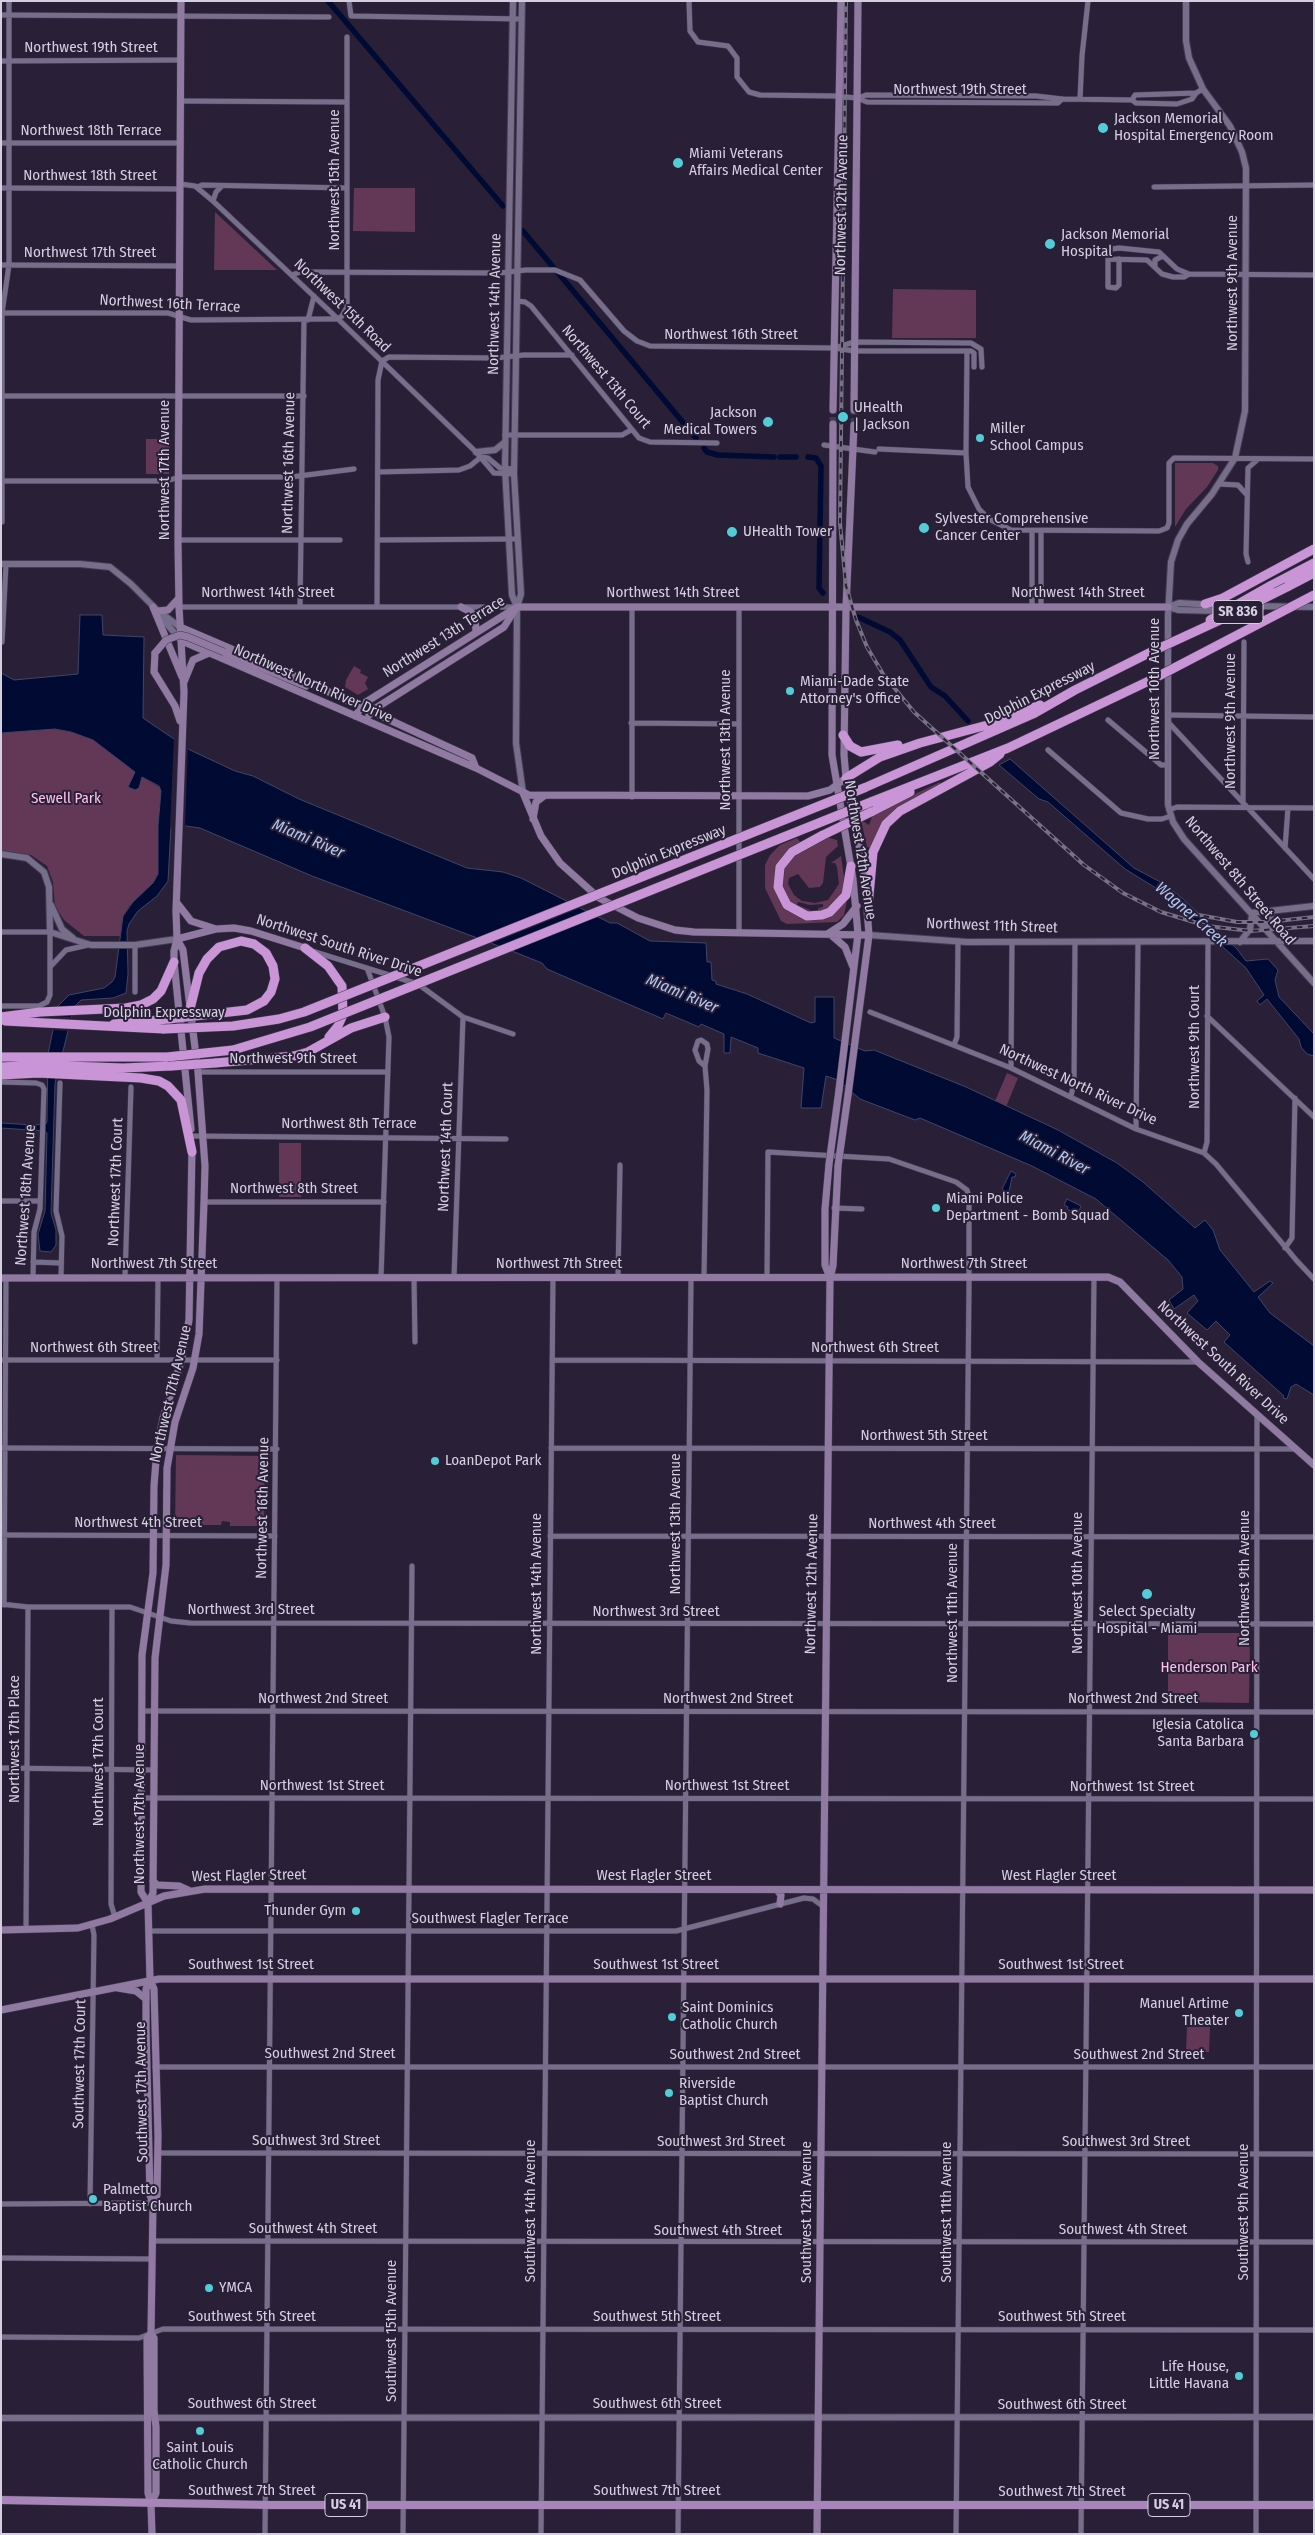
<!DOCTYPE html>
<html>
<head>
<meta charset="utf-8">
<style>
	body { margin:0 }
	#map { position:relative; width:1315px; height:2535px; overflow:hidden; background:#292038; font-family:"Fira Sans Condensed",sans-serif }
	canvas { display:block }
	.frame { position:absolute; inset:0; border:2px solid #d4cfdf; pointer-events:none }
</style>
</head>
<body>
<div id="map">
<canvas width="1315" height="2535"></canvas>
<div class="frame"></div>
</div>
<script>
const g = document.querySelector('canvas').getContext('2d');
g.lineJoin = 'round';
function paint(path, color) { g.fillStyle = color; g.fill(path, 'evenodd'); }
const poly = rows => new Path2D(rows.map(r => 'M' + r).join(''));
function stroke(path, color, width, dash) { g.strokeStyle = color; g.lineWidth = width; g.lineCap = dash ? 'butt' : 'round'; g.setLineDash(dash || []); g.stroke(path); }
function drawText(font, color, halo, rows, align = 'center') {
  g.font = font + ' "Fira Sans Condensed",sans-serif'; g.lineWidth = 4; g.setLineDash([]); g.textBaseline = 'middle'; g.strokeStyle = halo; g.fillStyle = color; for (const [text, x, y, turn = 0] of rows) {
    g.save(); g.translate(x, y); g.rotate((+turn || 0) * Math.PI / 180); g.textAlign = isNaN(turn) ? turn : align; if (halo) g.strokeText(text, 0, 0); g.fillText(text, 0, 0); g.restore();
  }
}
paint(poly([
	[354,188,415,188,415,232,353,231],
	[215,212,277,270,214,270],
	[893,289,976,290,976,338,892,338],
	[146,439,170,439,169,474,146,474],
	[1175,463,1213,463,1218,466,1218,470,1207,487,1186,509,1175,527],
	[354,666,361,670,360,673,368,677,365,683,368,689,358,695,345,687,346,680],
	[55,729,71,732,93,740,120,759,135,772,129,787,138,784,142,777,159,787,161,791,158,826,158,874,153,883,129,906,122,920,121,936,84,936,64,920,55,906,53,882,47,866,31,855,1,852,1,733],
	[940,782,942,785,904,806,871,848,867,847,861,820,869,825,873,814],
	[826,837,837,840,838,846,826,857,823,883,820,887,809,888,798,874,789,878,788,884,794,895,802,901,815,903,828,900,839,884,837,867,835,863,831,863,841,856,844,877,842,895,835,905,819,913,818,908,823,907,823,904,810,905,798,902,797,905,810,910,810,913,804,912,785,898,780,880,782,870,792,856],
	[797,838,800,842,783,856,775,872,775,887,778,897,790,912,806,919,831,915,847,901,844,915,837,922,787,924,781,921,765,888,765,865,770,855,780,845],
	[1007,1073,1018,1078,1006,1107,995,1101],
	[279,1143,301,1143,301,1197,279,1197],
	[176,1455,265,1456,264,1526,230,1526,230,1522,222,1521,221,1525,175,1525],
	[1168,1633,1250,1633,1249,1703,1168,1702],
	[1187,2027,1210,2027,1209,2052,1186,2052]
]), '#633756');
const water = poly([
	[80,615,102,615,103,635,144,637,143,718,190,750,235,771,253,776,299,799,467,868,503,872,521,878,610,923,617,923,650,941,706,943,707,962,711,962,712,980,716,981,716,984,747,994,811,1023,815,1022,815,997,834,997,834,1038,865,1051,874,1050,966,1087,1058,1130,1117,1163,1143,1182,1195,1228,1205,1220,1213,1230,1220,1250,1254,1292,1270,1281,1273,1283,1258,1297,1270,1313,1314,1346,1314,1395,1296,1384,1291,1387,1287,1399,1283,1398,1284,1396,1224,1342,1230,1335,1216,1321,1207,1330,1187,1313,1198,1301,1194,1295,1174,1309,1169,1300,1183,1289,1182,1277,1168,1260,1096,1199,1032,1166,920,1118,915,1120,860,1099,838,1080,826,1076,821,1108,801,1108,804,1068,758,1053,758,1048,731,1037,730,1053,724,1053,724,1034,701,1024,699,1027,666,1013,663,1019,547,969,542,963,512,951,312,876,200,828,186,826,171,826,168,881,157,896,138,911,129,924,127,931,128,974,126,993,113,998,81,1000,74,1007,55,1083,51,1213,56,1230,56,1245,51,1252,40,1251,38,1234,45,1211,47,1133,45,1131,1,1128,1,1123,34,1125,46,1124,47,1121,48,1054,58,1006,69,995,104,988,112,982,115,977,123,916,133,902,153,883,158,874,158,826,161,791,159,786,142,777,139,788,135,790,128,787,135,772,93,740,71,732,55,729,1,733,1,673,14,680,78,674,80,615],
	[1010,759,1134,868,1164,884,1183,899,1237,949,1246,961,1268,959,1278,970,1275,980,1279,997,1314,1034,1314,1056,1307,1054,1301,1047,1299,1039,1267,999,1260,1005,1257,1001,1264,995,1246,968,1164,893,1125,869,1048,802,1039,799,999,765,1010,759],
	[1011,1171,1016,1174,1015,1177,1012,1177,1009,1192,1006,1192,1002,1189,1011,1171],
	[1067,1199,1081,1206,1079,1211,1075,1213,1067,1209,1068,1207,1064,1205,1067,1199]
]);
paint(water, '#000a32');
stroke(water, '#404566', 1);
paint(poly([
	[174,736,188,746,185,829,170,829],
	[572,899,585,906,487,945,471,940],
	[54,1016,74,1017,71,1031,52,1030]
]), '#292038');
stroke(poly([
	[328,1,503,206],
	[523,231,696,438],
	[704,448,707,452,718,455,774,457],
	[780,457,796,457],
	[808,457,816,458,821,466,819,588,823,593],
	[858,617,890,632,900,640,931,687,945,696,968,721]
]), '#000a32', 5.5);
stroke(poly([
	[833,424,833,410],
	[854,425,854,410]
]), '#433a51', 7, [7, 3.5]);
const minor = poly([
	[349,1,351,16,521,19],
	[689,1,690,31,698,42,728,46,737,58,737,77,749,92,760,95,834,96,857,98,867,102,1058,103,1062,99],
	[1,15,329,17],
	[1,61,180,60],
	[858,98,866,95,1036,96,1062,99,1132,100,1136,103,1177,104,1192,99,1196,93,1203,89],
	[1080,99,1082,56,1088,1],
	[1132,100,1135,95,1196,93],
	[180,101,347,102],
	[1,143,180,143],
	[180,184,195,186,213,201,338,319,476,452,494,473,514,474],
	[197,187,202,185,347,188],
	[1154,187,1314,185],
	[1,188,180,189],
	[213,201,216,192,222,186],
	[1108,259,1108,287,1116,288,1119,285,1119,259],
	[1,265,179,266],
	[1155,267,1155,260,1163,256],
	[1189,274,1177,269,1159,252,1119,248,1112,249,1108,254,1108,259,1147,260,1162,274,1173,277,1184,277,1189,274,1314,275],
	[292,275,300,272,500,273,526,270,555,270,580,280,624,331,637,341,650,346,835,348,854,351,971,351,974,353,974,367],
	[517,301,525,302,531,306,639,438,650,442,717,443],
	[1,313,168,313,191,320,327,319,338,319,342,316,347,307,347,37],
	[308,320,314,296],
	[838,347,854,342,971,343,981,349,982,367],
	[967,351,966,453,968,487,979,509,989,519,1011,530,1159,531,1167,528,1169,523,1169,463,1174,458,1314,459],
	[1,396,304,396],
	[505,435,622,435,631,430],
	[824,445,875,452],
	[879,449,966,453],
	[481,457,488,458,500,468,514,469],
	[378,472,459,470,470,466,481,457],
	[1,481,167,481,179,477,291,477,354,469],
	[1219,484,1238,485,1247,495],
	[2,522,2,313,9,265,9,1],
	[1041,531,1041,607],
	[178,540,340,540],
	[378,540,518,539],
	[1248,562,1246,554,1248,468,1257,460],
	[1032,606,1032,531],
	[179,607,517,607],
	[300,607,304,320],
	[377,607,378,380,382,361,389,357,496,358,524,355,572,355],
	[632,607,632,797],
	[2,642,6,564],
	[1168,715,1314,717],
	[1108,720,1161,765,1168,765],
	[1168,722,1314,879],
	[631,723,739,724],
	[1048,750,1121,813,1148,819,1162,819,1171,816],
	[1243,801,1244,642],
	[1169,810,1177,807,1314,808],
	[1285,848,1288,808],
	[1,932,50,932,50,995,47,1002,39,1006,1,1006],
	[739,933,739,607],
	[312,951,418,984,463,1017,513,1034],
	[50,967,66,950,88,945],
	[367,968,385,1017,389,1037,381,1278],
	[135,992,135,945],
	[870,1012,1011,1068,1136,1129,1204,1153,1216,1164,1297,1261,1314,1279],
	[1207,1016,1314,1117],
	[954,1045,957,1037,958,941],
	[1011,1068,1012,942],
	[198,1072,388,1072],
	[1,1082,36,1083,42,1085,44,1089,40,1209,34,1232,33,1278],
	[60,1083,56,1211,62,1236,61,1278],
	[1071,1096,1074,1083,1075,942],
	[1136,1129,1138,942],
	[191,1136,506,1139],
	[1204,1153,1207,1142,1208,942],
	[1,1201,39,1201],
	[204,1202,384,1202],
	[834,1208,862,1209],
	[1285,1248,1292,1238,1295,1098],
	[33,1262,61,1263],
	[125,1278,131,1087],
	[414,1278,415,1342],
	[454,1278,463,1017],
	[618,1278,620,1165],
	[704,1278,707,1090,705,1066,708,1049,707,1044,701,1040,698,1041,695,1050,699,1061,705,1066],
	[767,1278,768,1152,889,1159,956,1182,967,1190,969,1197,969,1288,956,2534],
	[1,1360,277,1360],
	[157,1360,158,1278],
	[552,1360,1197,1362],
	[1,1448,277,1449],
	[551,1448,1296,1449],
	[1,1535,275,1536],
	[550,1536,1314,1537],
	[1,1604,28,1607,130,1607,171,1621,190,1623,1314,1624],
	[4,1605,6,1278],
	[112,1607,111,1904,115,1917],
	[142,1711,1314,1712],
	[1,1768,154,1770],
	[141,1798,1314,1799],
	[26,1930,28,1607],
	[149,1931,676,1931,804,1898,813,1899,824,1907],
	[155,2067,1314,2067],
	[158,2153,1314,2154],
	[1,2204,153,2203],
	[90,2204,94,1935,92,1925],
	[152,2241,1314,2242],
	[1,2258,151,2259],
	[1,2337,139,2338,163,2329,1314,2330],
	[265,2534,277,1278],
	[403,2534,412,1566],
	[541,2534,553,1278],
	[678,2534,691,1278],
	[1081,2534,1094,1277],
	[1256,2534,1257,1416]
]);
const tertiary = poly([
	[513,1,505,468,512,595,517,607],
	[522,1,514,474,521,594,517,607,516,743,523,793],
	[1186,1,1186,41,1189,58,1203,89,1230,126,1242,152,1246,168,1245,411,1235,458,1212,494,1187,524,1178,540,1171,562,1168,616,1168,805,1173,822,1184,839,1314,983],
	[476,452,495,450,505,442],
	[1,564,80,564,110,567,131,584,158,611,180,627],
	[1251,606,1314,607],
	[1168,607,1179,603,1236,606],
	[1168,607,1178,610,1221,611,1226,609],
	[158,614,179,638],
	[1,854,27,858,44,872,49,887,50,932],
	[51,905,62,929,73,938],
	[1251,913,1314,906],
	[1266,929,1272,911],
	[50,932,91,945,135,945,177,939],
	[869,935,967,942,1314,941],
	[1240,942,1250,929,1252,915],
	[1,2418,1314,2417]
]);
const secondary = poly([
	[833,410,841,1],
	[854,410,858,1],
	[833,424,832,755,853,879,858,934,839,1090],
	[153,607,182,677],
	[461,607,471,612,475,616,476,632],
	[158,611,168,610,178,599],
	[180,627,290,674,472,758,476,768],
	[182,641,476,768,529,795,808,796,830,790,846,778],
	[224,652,306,686],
	[155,653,154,672,175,706,180,721],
	[184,682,193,660,209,653],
	[369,715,376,708,504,627,516,608],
	[355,716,366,702,517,607,1168,607],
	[523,793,541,836,560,863,599,898,638,918,675,930,694,932,869,935],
	[533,819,536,802,544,796],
	[177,903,191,921,216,929],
	[829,933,843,924,857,906],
	[830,934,845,947,853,967],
	[177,939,174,951,174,962,191,1129],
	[177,939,216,929,234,928,251,931,305,948],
	[848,1095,869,935,864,871,846,778,844,755,846,607,854,425],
	[829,1164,825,1209,825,1265,830,1278],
	[1,1278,1108,1277,1120,1282,1198,1362,1314,1465],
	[153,1881,157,1885,179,1886,190,1891],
	[777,1890,781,1895,780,1904],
	[148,1903,153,1893,155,1658,166,1565,167,1468,175,1422,193,1368,199,1334,204,1202,205,1166,198,1072,183,950,177,939,176,911,184,692,179,607,178,543,181,1],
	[1,1930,78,1928,110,1919,164,1896,205,1889,1314,1890],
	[150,1980,146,1989,146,2026,150,2195,153,2203],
	[118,1988,136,1991,146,1999],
	[1,2010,159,1979,1314,1979],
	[151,2333,154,2338,154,2410,156,2427,156,2493,151,2504],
	[152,2534,151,2504,148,2493,147,2338,151,2333,153,2203,157,2195,158,2136,154,1989,150,1980,148,1903,141,1892,142,1655,153,1573,154,1486,157,1448,163,1418,181,1362,189,1320,192,1148],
	[817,2534,830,1278,833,1266,838,1166]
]);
const primary = poly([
	[1,2500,270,2505,1314,2505]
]);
const motorway = poly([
	[1270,586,1314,563],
	[1287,587,1314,573],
	[1205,604,1223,598,1314,549],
	[843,735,850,746,861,752,898,745],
	[846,778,880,757,920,743,995,723,1040,705],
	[864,788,1033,714,1075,690,1153,651],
	[871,802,1008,748,1153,679],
	[871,812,910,792],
	[823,835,792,852,780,867,778,887,787,905,807,916,822,915,830,912,846,895,851,866],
	[868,906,873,852,886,824,900,811,990,762,1000,754],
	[305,948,328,966,342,986,343,1015,338,1026,329,1037],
	[190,1009,199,973,207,959,219,947,241,941,254,944,266,953,273,966,275,979,271,992,264,1001,247,1010,203,1015],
	[1,1017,40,1012,126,1008,141,1005,153,999,161,991,174,962],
	[5,1021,164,1029],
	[114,1024,169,1019],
	[1,1057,167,1057],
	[215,1063,294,1056,308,1052,351,1028,385,1017],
	[1,1067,39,1065,123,1068,171,1066],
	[1,1075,38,1073,141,1078,159,1081,168,1086,181,1100,192,1152]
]);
stroke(minor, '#443c51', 6);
stroke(tertiary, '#443c51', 8);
stroke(secondary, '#443c51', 8);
stroke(primary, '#443c51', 9);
stroke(motorway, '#443c51', 10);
stroke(minor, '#776e8b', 5);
stroke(tertiary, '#776e8b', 6);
stroke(secondary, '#907aa2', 7);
stroke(primary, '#a885b8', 8);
stroke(motorway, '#c995d6', 9);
const rail = poly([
	[846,1,840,523,846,586,856,620,867,647,883,674,914,712,1084,865,1123,893,1161,912,1207,926,1251,931,1314,926],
	[1182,912,1237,922,1268,922,1314,917]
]);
stroke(rail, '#797186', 4);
stroke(rail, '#292038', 2, [5.5]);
const secondaryBridge = poly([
	[155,653,166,640,180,635,188,637,224,652],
	[829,1164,839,1090],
	[838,1166,848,1095]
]);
const motorwayBridge = poly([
	[1210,620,1270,586],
	[1153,651,1231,615,1287,587],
	[1153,679,1314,595],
	[823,835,871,812],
	[169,1019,203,1015],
	[164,1029,233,1026,279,1019,304,1012,864,788],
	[167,1057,233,1050,310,1027,871,802],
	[171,1066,215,1063]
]);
stroke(secondaryBridge, '#443c51', 8, []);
stroke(motorwayBridge, '#443c51', 10, []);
stroke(secondaryBridge, '#907aa2', 7);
stroke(motorwayBridge, '#c995d6', 9);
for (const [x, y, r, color] of [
	[1103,128,6,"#52ccd6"],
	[678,163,6,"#52ccd6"],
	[1050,244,6,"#52ccd6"],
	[843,417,6,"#52ccd6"],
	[768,422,6,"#52ccd6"],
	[980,438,5,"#52ccd6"],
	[924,528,6,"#52ccd6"],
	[732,532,6,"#52ccd6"],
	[790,691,5,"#52ccd6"],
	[936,1208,5,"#52ccd6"],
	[435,1461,5,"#52ccd6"],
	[1147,1594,6,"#52ccd6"],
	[1254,1734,5,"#52ccd6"],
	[356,1911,5,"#52ccd6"],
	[1239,2013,5,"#52ccd6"],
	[672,2017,5,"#52ccd6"],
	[669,2093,5,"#52ccd6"],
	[93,2199,5,"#52ccd6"],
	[209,2288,5,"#52ccd6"],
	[1239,2376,5,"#52ccd6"],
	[200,2431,5,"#52ccd6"]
]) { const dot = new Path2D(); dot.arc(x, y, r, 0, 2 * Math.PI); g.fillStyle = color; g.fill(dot); stroke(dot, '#292038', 2); }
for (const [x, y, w] of [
	[1238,612,50],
	[346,2505,42],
	[1169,2505,42]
]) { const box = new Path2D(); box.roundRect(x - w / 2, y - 11.5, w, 23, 4); g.fillStyle = '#292038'; g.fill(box); stroke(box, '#d4cfdf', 1); }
drawText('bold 14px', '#d4cfdf', null, [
	["SR 836",1238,612],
	["US 41",346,2505],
	["US 41",1169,2505]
]);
drawText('15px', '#d4cfdf', '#292038', [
	["Northwest 19th Street",91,48],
	["Northwest 19th Street",960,90],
	["Northwest 18th Terrace",91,131],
	["Northwest 18th Street",90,176],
	["Northwest 15th Avenue",335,180,-90],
	["Northwest 12th Avenue",842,205,-89],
	["Northwest 17th Street",90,253],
	["Northwest 9th Avenue",1233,283,-90],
	["Northwest 16th Terrace",170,304,3],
	["Northwest 14th Avenue",495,304,-89],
	["Northwest 15th Road",342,306,44],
	["Northwest 16th Street",731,335],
	["Northwest 13th Court",606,377,50],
	["Northwest 16th Avenue",289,463,-89],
	["Northwest 17th Avenue",165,470,-90],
	["Northwest 14th Street",268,593],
	["Northwest 14th Street",673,593],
	["Northwest 14th Street",1078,593],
	["Northwest 13th Terrace",444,637,-32],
	["Northwest North River Drive",313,684,24],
	["Northwest 10th Avenue",1155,689,-90],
	["Dolphin Expressway",1040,693,-27],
	["Northwest 9th Avenue",1231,721,-90],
	["Northwest 13th Avenue",726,740,-90],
	["Northwest 12th Avenue",860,850,81],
	["Dolphin Expressway",669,852,-22],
	["Northwest 8th Street Road",1240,881,50],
	["Northwest 11th Street",992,926,2],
	["Northwest South River Drive",339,946,18],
	["Dolphin Expressway",164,1013],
	["Northwest 9th Court",1195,1047,-90],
	["Northwest 9th Street",293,1059],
	["Northwest North River Drive",1078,1085,25],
	["Northwest 8th Terrace",349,1124],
	["Northwest 14th Court",446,1147,-88],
	["Northwest 17th Court",116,1182,-88],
	["Northwest 8th Street",294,1189],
	["Northwest 18th Avenue",26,1195,-86],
	["Northwest 7th Street",154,1264],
	["Northwest 7th Street",559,1264],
	["Northwest 7th Street",964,1264],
	["Northwest 6th Street",94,1348],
	["Northwest 6th Street",875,1348],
	["Northwest South River Drive",1223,1363,43],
	["Northwest 17th Avenue",171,1394,-77],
	["Northwest 5th Street",924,1436],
	["Northwest 16th Avenue",263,1508,-89],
	["Northwest 4th Street",138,1523],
	["Northwest 13th Avenue",676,1524,-90],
	["Northwest 4th Street",932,1524],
	["Northwest 9th Avenue",1245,1578,-90],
	["Northwest 10th Avenue",1078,1583,-90],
	["Northwest 14th Avenue",537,1584,-90],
	["Northwest 12th Avenue",812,1584,-89],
	["Northwest 3rd Street",251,1610],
	["Northwest 3rd Street",656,1612],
	["Northwest 11th Avenue",953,1613,-90],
	["Northwest 2nd Street",323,1699],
	["Northwest 2nd Street",728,1699],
	["Northwest 2nd Street",1133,1699],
	["Northwest 17th Place",15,1739,-90],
	["Northwest 17th Court",99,1762,-90],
	["Northwest 1st Street",322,1786],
	["Northwest 1st Street",727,1786],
	["Northwest 1st Street",1132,1787],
	["Northwest 17th Avenue",140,1814,-90],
	["West Flagler Street",249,1876,-1],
	["West Flagler Street",654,1876],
	["West Flagler Street",1059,1876],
	["Southwest Flagler Terrace",490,1919],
	["Southwest 1st Street",251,1965],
	["Southwest 1st Street",656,1965],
	["Southwest 1st Street",1061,1965],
	["Southwest 2nd Street",330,2054],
	["Southwest 2nd Street",735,2055],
	["Southwest 2nd Street",1139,2055],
	["Southwest 17th Court",80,2064,-89],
	["Southwest 17th Avenue",142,2092,-91],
	["Southwest 3rd Street",316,2141],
	["Southwest 3rd Street",721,2142],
	["Southwest 3rd Street",1126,2142],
	["Southwest 14th Avenue",531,2211,-90],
	["Southwest 12th Avenue",807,2212,-90],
	["Southwest 11th Avenue",947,2212,-90],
	["Southwest 9th Avenue",1244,2212,-90],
	["Southwest 4th Street",313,2229],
	["Southwest 4th Street",1123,2230],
	["Southwest 4th Street",718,2231],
	["Southwest 5th Street",252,2317],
	["Southwest 5th Street",657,2317],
	["Southwest 5th Street",1062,2317],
	["Southwest 15th Avenue",392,2331,-90],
	["Southwest 6th Street",252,2404],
	["Southwest 6th Street",657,2404],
	["Southwest 6th Street",1062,2405],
	["Southwest 7th Street",252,2491],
	["Southwest 7th Street",657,2491],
	["Southwest 7th Street",1062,2492]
]);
drawText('15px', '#d4cfdf', '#292038', [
	["Jackson Memorial",1114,119],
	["Hospital Emergency Room",1114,136],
	["Miami Veterans",689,154],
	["Affairs Medical Center",689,171],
	["Jackson Memorial",1061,235],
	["Hospital",1061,252],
	["UHealth",854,408],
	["| Jackson",854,425],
	["Jackson",757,413,"right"],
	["Medical Towers",757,430,"right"],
	["Miller",990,429],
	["School Campus",990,446],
	["Sylvester Comprehensive",935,519],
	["Cancer Center",935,536],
	["UHealth Tower",743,532],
	["Miami-Dade State",800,682],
	["Attorney's Office",800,699],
	["Miami Police",946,1199],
	["Department - Bomb Squad",946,1216],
	["LoanDepot Park",445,1461],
	["Select Specialty",1147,1612,"center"],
	["Hospital - Miami",1147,1629,"center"],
	["Iglesia Catolica",1244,1725,"right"],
	["Santa Barbara",1244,1742,"right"],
	["Thunder Gym",346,1911,"right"],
	["Manuel Artime",1229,2004,"right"],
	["Theater",1229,2021,"right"],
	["Saint Dominics",682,2008],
	["Catholic Church",682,2025],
	["Riverside",679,2084],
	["Baptist Church",679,2101],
	["Palmetto",103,2190],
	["Baptist Church",103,2207],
	["YMCA",219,2288],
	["Life House,",1229,2367,"right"],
	["Little Havana",1229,2384,"right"],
	["Saint Louis",200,2448,"center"],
	["Catholic Church",200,2465,"center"]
], 'left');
drawText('15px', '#ffc0ea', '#292038', [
	["Sewell Park",66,799],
	["Henderson Park",1209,1668]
]);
drawText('italic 16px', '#aec7f3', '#292038', [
	["Miami River",308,839,23],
	["Wagner Creek",1191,915,41],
	["Miami River",682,994,23],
	["Miami River",1054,1153,28]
]);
</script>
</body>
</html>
